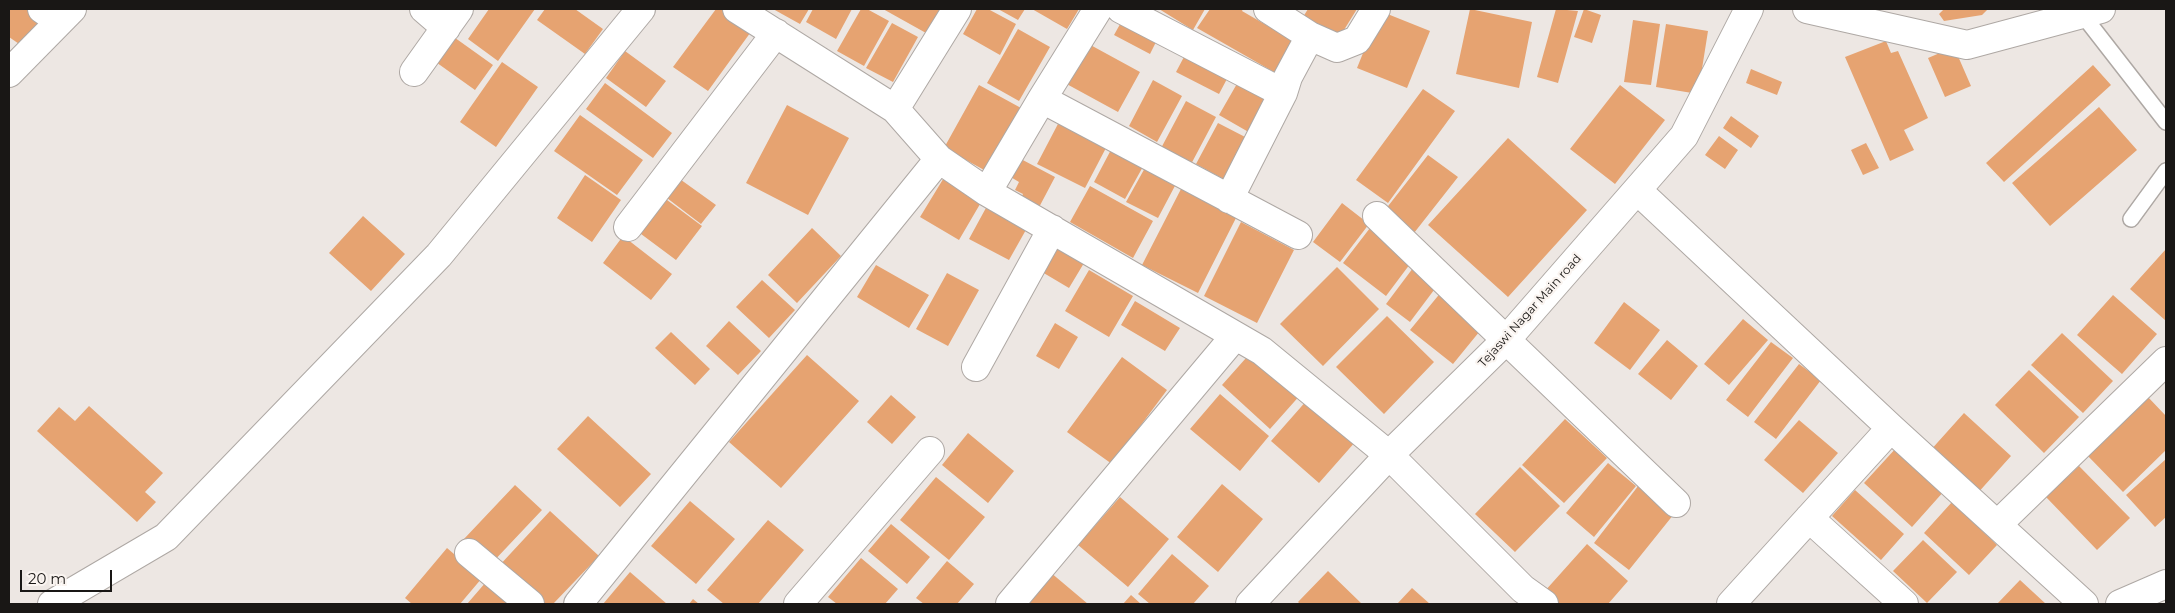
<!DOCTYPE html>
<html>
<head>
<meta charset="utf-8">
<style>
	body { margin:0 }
	#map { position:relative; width:2175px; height:613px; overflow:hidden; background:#ede7e3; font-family:Montserrat,sans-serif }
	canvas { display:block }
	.frame { position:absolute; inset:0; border:10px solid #191715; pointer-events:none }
	.scale { position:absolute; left:20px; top:570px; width:92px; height:22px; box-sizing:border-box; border:2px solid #191715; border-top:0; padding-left:6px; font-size:15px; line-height:18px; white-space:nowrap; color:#191715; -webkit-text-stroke:4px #faf4f0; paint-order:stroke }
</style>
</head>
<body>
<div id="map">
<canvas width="2175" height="613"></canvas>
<div class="frame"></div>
<div class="scale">20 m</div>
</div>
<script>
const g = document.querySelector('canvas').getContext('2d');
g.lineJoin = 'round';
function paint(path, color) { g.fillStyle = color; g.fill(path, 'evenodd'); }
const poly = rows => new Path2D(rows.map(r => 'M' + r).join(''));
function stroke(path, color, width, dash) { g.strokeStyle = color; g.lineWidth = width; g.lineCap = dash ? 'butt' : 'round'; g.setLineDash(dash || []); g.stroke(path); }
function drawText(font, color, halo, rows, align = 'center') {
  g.font = font + ' Montserrat,sans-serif'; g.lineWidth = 4.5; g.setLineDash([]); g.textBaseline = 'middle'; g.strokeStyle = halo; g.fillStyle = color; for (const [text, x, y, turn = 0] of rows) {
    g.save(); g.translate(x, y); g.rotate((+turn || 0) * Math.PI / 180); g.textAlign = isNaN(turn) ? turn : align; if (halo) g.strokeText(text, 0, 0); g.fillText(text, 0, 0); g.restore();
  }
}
paint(poly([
	[9,9,36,9,47,16,25,48,9,37],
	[489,9,535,9,498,61,468,39],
	[545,9,575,9,603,29,585,54,537,20],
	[716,9,725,9,753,29,708,91,673,67],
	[773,9,809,9,800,24],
	[813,9,852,9,836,39,806,22],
	[861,9,867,9,889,21,864,66,837,51],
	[883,9,940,9,926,33],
	[977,9,988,9,1016,24,1000,55,963,34],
	[998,9,1025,9,1018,20],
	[1032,9,1079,9,1067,29],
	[1159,9,1205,9,1193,30],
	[1210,9,1243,9,1242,11,1299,44,1281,76,1197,28],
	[1308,9,1357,9,1334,46,1298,25],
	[1470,9,1532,22,1519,88,1456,74],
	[1556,9,1578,11,1558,83,1537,77],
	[1584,9,1601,15,1592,43,1574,37],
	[1944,9,1988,9,1982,15,1944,21,1939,14],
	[1380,11,1430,31,1407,88,1357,68],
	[1124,17,1159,36,1150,54,1114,35],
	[1633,20,1660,24,1651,85,1624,82],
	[892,23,918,37,893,82,866,68],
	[1666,24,1708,31,1698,94,1656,87],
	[1018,29,1050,47,1019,101,987,83],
	[451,35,493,65,475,90,433,60],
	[1886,41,1891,53,1898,51,1928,118,1904,130,1914,150,1890,161,1845,57],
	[1085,42,1140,72,1118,112,1063,82],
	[1954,47,1971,86,1945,97,1928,58],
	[625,51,666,81,646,107,606,78],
	[1185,55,1228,77,1219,94,1176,72],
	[502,62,538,87,496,147,460,122],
	[2093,65,2111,85,2004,182,1986,163],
	[1751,69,1782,82,1777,95,1746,83],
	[1242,75,1275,93,1252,134,1219,115],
	[1153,80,1182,96,1157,142,1129,126],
	[605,83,672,133,653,158,586,109],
	[979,85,1021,108,986,171,944,148],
	[1620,85,1665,120,1615,184,1570,149],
	[1423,89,1455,111,1388,203,1356,180],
	[1186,101,1216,117,1189,168,1159,152],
	[787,105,849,138,808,215,746,183],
	[2099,107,2137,150,2050,226,2012,183],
	[580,115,643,160,617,195,554,151],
	[1731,116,1759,136,1751,148,1723,128],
	[1059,122,1107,146,1085,188,1037,164],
	[1218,123,1249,139,1227,181,1196,164],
	[1719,136,1738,150,1725,169,1705,155],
	[1508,138,1587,210,1508,297,1428,225],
	[1866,143,1879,168,1863,175,1851,150],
	[1113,146,1145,163,1125,199,1094,182],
	[1428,155,1458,177,1414,233,1385,210],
	[1019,158,1055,177,1036,213,1018,204,1023,194,1015,190,1019,182,1009,176],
	[1146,166,1177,182,1158,218,1126,202],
	[585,175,621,200,592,242,557,218],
	[945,176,983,199,959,240,920,217],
	[677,177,716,205,701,224,663,195],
	[1090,186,1153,221,1133,258,1070,222],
	[1181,189,1236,218,1198,293,1142,265],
	[663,197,702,226,676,260,637,231],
	[1342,203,1369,224,1340,262,1313,242],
	[987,206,1027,228,1009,260,969,239],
	[363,216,405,254,371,291,329,253],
	[1241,222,1294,250,1257,323,1204,296],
	[812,228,841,256,797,303,768,275],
	[1370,228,1413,260,1386,296,1343,263],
	[623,236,672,274,651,300,603,263],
	[1057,247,1084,263,1069,288,1042,272],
	[2166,249,2166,321,2130,289],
	[876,265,929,295,909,328,857,297],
	[1337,267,1379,309,1323,366,1280,324],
	[1413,268,1437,286,1410,322,1386,304],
	[1089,270,1133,296,1109,337,1065,311],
	[947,273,979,290,948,346,916,329],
	[762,280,795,310,769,338,736,307],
	[1442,291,1484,326,1453,364,1410,330],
	[2113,295,2157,334,2122,374,2077,335],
	[1135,301,1180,328,1165,351,1121,325],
	[1624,302,1660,330,1630,370,1594,343],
	[1387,316,1434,362,1384,414,1336,367],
	[1743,319,1768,340,1729,385,1704,364],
	[729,321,761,351,738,375,706,346],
	[1055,323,1078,337,1059,369,1036,356],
	[671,332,710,369,695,385,655,348],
	[2062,333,2113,381,2083,413,2031,365],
	[1667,340,1698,366,1671,400,1638,374],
	[1771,342,1793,358,1748,417,1726,400],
	[1254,349,1302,393,1270,429,1222,385],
	[807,355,859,401,781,488,729,442],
	[1122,357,1167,390,1112,464,1067,432],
	[1799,364,1821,380,1776,439,1754,422],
	[2029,370,2079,417,2044,453,1995,405],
	[1220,394,1269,436,1240,471,1190,429],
	[891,395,916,417,892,444,867,422],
	[2147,396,2166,416,2166,450,2123,492,2086,454],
	[1308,399,1356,441,1319,483,1271,441],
	[89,406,163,473,145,492,156,502,137,522,37,431,59,407,75,421],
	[1964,413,2011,456,1976,495,1929,452],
	[588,416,651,474,620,507,557,449],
	[1565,419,1607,458,1564,503,1522,465],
	[1799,420,1838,453,1803,493,1764,460],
	[968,433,1014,471,988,503,942,465],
	[1897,447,1945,490,1912,527,1864,483],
	[2166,459,2166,517,2155,527,2126,495],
	[1608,463,1636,486,1594,537,1566,513],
	[2079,466,2130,518,2097,550,2046,497],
	[1520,467,1560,506,1515,552,1475,514],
	[936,477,985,517,949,560,900,520],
	[1642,481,1678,509,1629,570,1594,543],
	[1222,484,1263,519,1218,572,1177,537],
	[515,485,542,510,490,565,463,540],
	[1855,490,1904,534,1881,560,1832,516],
	[1120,497,1169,539,1128,587,1078,545],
	[690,501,735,539,696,584,651,546],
	[1952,502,1997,545,1969,575,1924,533],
	[550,511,599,556,553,604,538,604,498,567],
	[768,520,804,550,758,604,724,604,707,590],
	[891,524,930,557,907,584,868,551],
	[1923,540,1957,572,1927,603,1893,571],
	[1587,544,1628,581,1608,604,1558,604,1544,592],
	[447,548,482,578,460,604,412,604,405,598],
	[1172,554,1209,586,1193,604,1150,604,1138,594],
	[861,558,898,589,885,604,837,604,828,597],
	[947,561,974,584,957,604,924,604,916,598],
	[1328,571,1362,604,1300,604,1298,602],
	[630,572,667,604,603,604],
	[1050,572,1088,604,1022,604],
	[2020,580,2046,604,1997,604],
	[486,582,511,604,467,604],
	[1412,588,1430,604,1397,604],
	[1131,595,1141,604,1123,604],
	[693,599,699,604,689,604]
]), '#e6a371');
const service = poly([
	[2082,14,2166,122],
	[2131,219,2166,171]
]);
const minor = poly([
	[42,9,59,21],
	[424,9,446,28],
	[737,9,895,109,939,159,987,192,1262,351,1389,455,1523,589,1544,604],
	[1121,9,1283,93,1229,199],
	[1268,9,1310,36,1288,77,1283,93],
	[1807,9,1967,45,2101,9],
	[1310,36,1337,48,1357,40,1376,9],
	[414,72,459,9],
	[1042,99,1298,235],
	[895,109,957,9],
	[1638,191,1891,428,2084,604],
	[987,192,1042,99,1098,9],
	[1377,216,1676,503],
	[628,227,776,33],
	[976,367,1052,229],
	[1809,518,1904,604],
	[1998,524,2166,361],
	[469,553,530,604],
	[52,604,166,537,439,255,641,9],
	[578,604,939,159],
	[798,604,930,451],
	[1010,604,1235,336],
	[1250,604,1389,455,1506,340,1684,136,1749,9],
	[1731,604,1891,428],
	[2120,604,2166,584]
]);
const tertiary = poly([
	[9,73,72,9]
]);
stroke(service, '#aea8a4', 18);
stroke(minor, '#aea8a4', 30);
stroke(tertiary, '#aea8a4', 30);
stroke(service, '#fff', 15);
stroke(minor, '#fff', 28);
stroke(tertiary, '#fff', 28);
drawText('12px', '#191715', '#faf4f0', [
	["Tejaswi Nagar Main road",1530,311,-48]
]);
</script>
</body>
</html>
